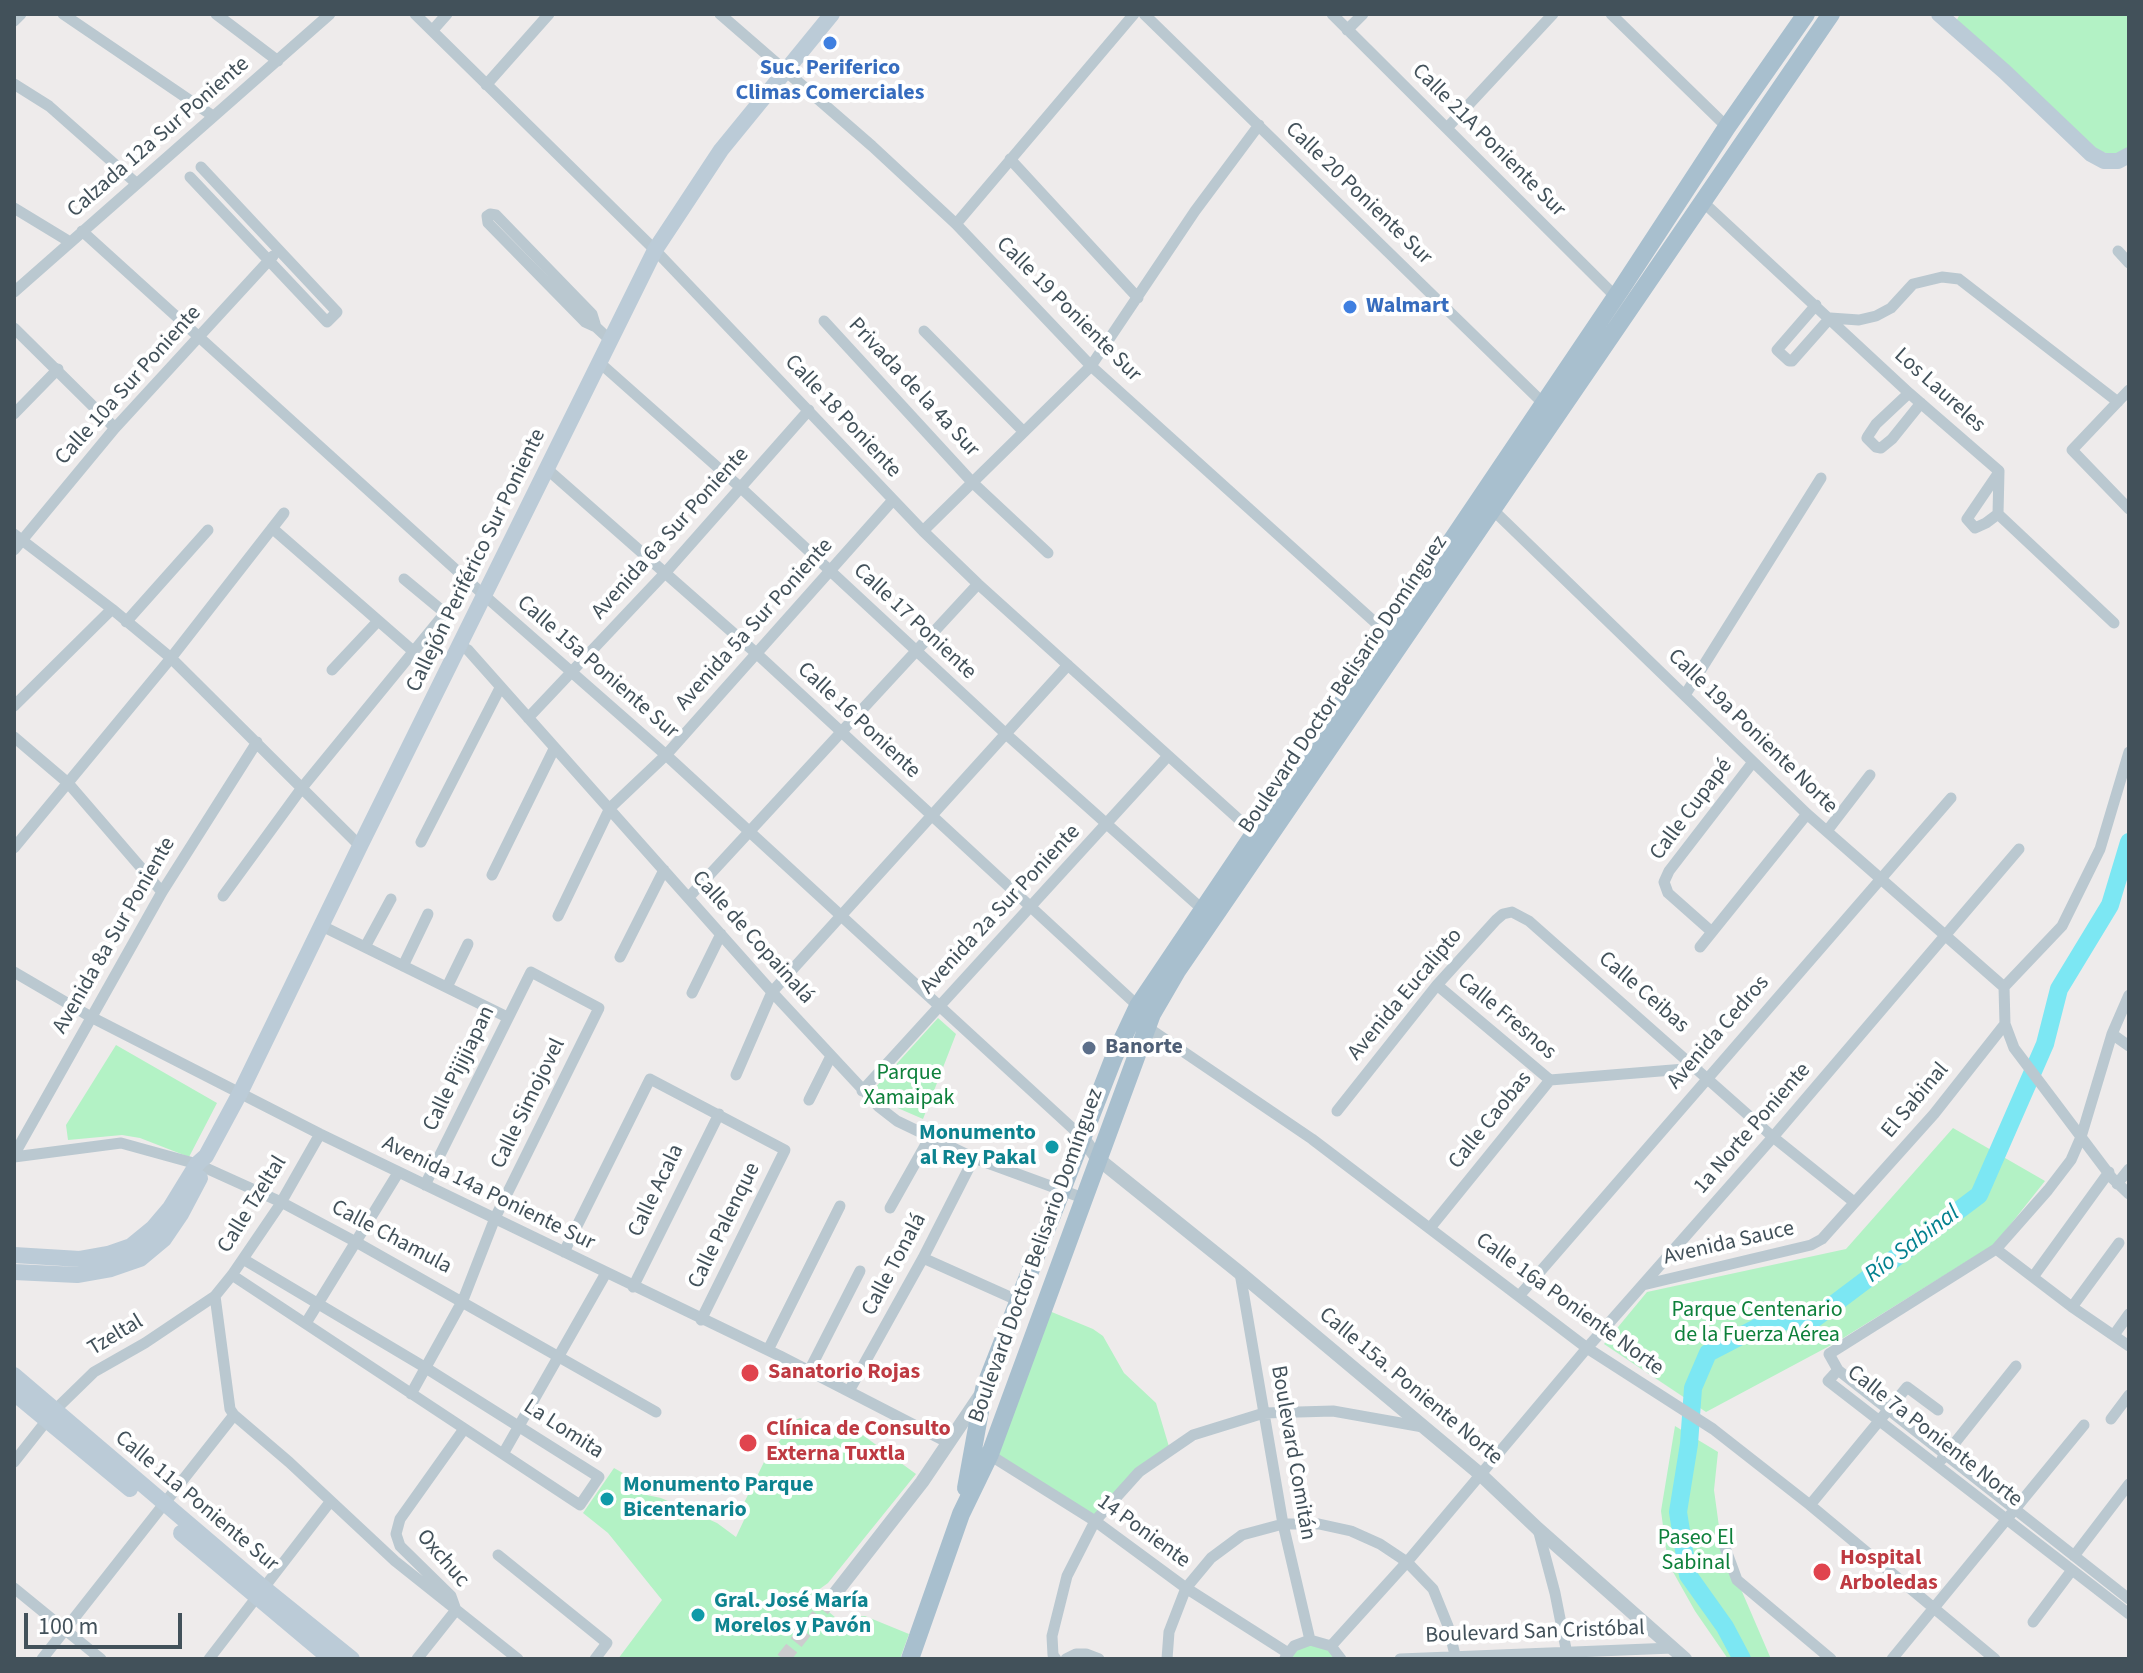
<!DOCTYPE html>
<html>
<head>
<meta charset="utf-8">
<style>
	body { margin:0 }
	#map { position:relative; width:2143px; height:1673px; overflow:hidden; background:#eeebeb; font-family:"Source Sans 3",sans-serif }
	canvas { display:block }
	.frame { position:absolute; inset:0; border:16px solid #42515a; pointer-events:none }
	.scale { position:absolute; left:24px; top:1613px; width:158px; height:36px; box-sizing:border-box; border:4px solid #42515a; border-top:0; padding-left:10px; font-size:24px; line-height:28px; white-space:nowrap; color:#42515a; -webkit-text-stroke:6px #fff; paint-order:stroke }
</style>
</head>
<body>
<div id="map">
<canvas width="2143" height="1673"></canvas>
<div class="frame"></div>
<div class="scale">100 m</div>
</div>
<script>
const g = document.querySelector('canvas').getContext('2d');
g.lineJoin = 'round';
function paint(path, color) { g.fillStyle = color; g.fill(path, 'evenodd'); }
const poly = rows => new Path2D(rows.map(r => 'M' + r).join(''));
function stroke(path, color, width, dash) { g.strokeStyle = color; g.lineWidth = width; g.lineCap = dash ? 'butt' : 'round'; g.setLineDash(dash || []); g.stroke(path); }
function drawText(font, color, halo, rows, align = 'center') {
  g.font = font + ' "Source Sans 3",sans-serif'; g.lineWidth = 8; g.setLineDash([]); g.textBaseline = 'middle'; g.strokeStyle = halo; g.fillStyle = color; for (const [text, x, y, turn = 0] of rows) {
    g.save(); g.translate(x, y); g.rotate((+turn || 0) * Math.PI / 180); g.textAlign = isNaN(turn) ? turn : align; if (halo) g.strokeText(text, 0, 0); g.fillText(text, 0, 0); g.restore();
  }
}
paint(poly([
	[1960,14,2129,14,2129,151,2119,157,2096,150,1954,25],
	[938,1018,956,1034,923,1119,893,1106,873,1090],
	[116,1045,217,1103,189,1157,140,1138,122,1135,68,1140,66,1125],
	[1953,1128,2045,1181,1995,1244,1835,1343,1706,1412,1604,1344,1647,1292,1846,1249],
	[1042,1308,1093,1329,1103,1336,1124,1373,1156,1403,1170,1450,1095,1521,990,1454],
	[800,1418,821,1427,845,1422,916,1474,828,1583,810,1596,842,1623,853,1617,865,1616,909,1634,900,1659,618,1659,662,1600,608,1533,583,1513,614,1468,628,1476,626,1481,634,1485,637,1493,661,1498,717,1523,736,1537,744,1520,744,1503,764,1462,795,1420],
	[1675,1426,1718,1452,1714,1490,1720,1534,1737,1580,1771,1659,1728,1659,1695,1611,1668,1563,1661,1511],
	[1310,1644,1329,1649,1336,1659,1290,1659,1298,1649]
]), '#b3f2c5');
stroke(poly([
	[1742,1659,1725,1627,1688,1575,1678,1512,1689,1444,1693,1388,1708,1353,1766,1323,1814,1319,1979,1195,2045,1044,2059,989,2110,905,2129,842]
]), '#7ce7f3', 18);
stroke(poly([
	[783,1659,827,1604]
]), '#ccccce', 14, [14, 7]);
stroke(poly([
	[63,14,213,116],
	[216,14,278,61],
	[415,14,655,250,923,531,978,584,1254,833],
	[720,14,872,146,956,224,1091,366,1388,634],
	[1144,14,1544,404],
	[1332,14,1616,297],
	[1611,14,1727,127],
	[14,21,21,14],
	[1347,30,1363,14],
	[432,31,447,14],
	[14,84,49,106,136,183],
	[486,85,549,14],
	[1447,128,1553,14],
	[1010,159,1138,298],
	[190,177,327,322,337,312,201,167],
	[1703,202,1909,393,1999,471],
	[14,208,70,242],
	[956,224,1134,14],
	[82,231,485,596,666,755,1082,1137],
	[2118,251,2129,263],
	[14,292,330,14],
	[1816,305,1777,350,1789,361,1792,361,1830,318,1859,320,1876,316,1891,308,1913,284,1942,277,1959,279,2118,402],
	[824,321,972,482,1048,553],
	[596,327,592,314,496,215,490,214,487,216,488,223,585,322,596,327,611,341],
	[14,328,115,428],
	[924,331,1022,430],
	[600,363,741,488,1006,734,1202,909],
	[2129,390,2072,450,2129,509],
	[1909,393,1876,424,1868,436,1867,438,1876,447,1881,448,1892,439,1921,403],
	[14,414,58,369],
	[547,469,756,653,1138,1006],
	[1999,471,1998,514,2114,623],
	[1490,507,1807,814,2004,987],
	[1998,514,1986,523,1975,528,1967,519,1999,472],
	[272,528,413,651],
	[923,531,1091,366,1195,211,1259,125],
	[14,534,112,609,171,658,360,846],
	[14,550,115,428,273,256],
	[126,622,208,530],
	[460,646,468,650,772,992,879,1107,897,1121,974,1158,1083,1198],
	[332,670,378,621],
	[1685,695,1821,478],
	[14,706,112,609],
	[528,718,665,573,809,410],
	[14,737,68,783,162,892],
	[2129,752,2100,849,2062,926,2004,987,2005,1024,2014,1048,2112,1178,2129,1194],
	[1827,831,1870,775],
	[421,842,500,688],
	[14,848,171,658,284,513],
	[492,875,554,749],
	[223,896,301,789,445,613,404,579],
	[689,897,978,584],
	[558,916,610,808,666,755,893,500],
	[322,926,507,1017],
	[1712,932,1668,893,1664,882,1669,871,1753,762],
	[365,947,391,899],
	[1700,947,1807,814],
	[620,957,664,870],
	[403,966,428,914],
	[14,972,91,1017,320,1134,780,1356,949,1443],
	[1437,985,1550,1080],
	[447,987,468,944],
	[692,993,721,934],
	[2129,995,2112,1034,2081,1137,2071,1160,2048,1190,1996,1249,1829,1354,1838,1370,2129,1599],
	[1147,1027,1312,1139,1587,1348,1713,1429,1810,1505,1995,1659],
	[2112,1034,2129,1046],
	[736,1075,772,992,1068,665],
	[862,1091,1168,756],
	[809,1100,831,1056],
	[1337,1111,1437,985,1496,920,1503,914,1512,912,1529,921,1773,1137,1854,1202],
	[14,1155,162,892,257,742],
	[14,1157,121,1143,197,1164,281,1202,356,1242,656,1412],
	[2117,1184,2129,1169],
	[890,1208,930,1137],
	[1430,1228,1550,1080,1697,1068],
	[1996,1249,2072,1307,2129,1346],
	[564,1252,650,1079,785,1150,701,1320],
	[923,1258,1019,1301],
	[1240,1273,1283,1524,1310,1640],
	[232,1275,580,1505,599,1477,426,1368,243,1259],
	[2033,1277,2109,1172],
	[1643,1285,1811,1245,1822,1239,1934,1114,2005,1024],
	[633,1287,719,1114],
	[215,1296,230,1409,234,1415,289,1462,395,1561,518,1659],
	[1519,1296,1951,798],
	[2072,1307,2119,1243],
	[306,1323,398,1173],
	[2114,1335,2129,1314],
	[768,1350,840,1206],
	[1838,1370,1828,1381,2129,1614],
	[809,1371,860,1271],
	[849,1391,923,1258,974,1158],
	[411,1394,463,1300,495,1218,599,1008,531,972,425,1185],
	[2111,1419,2129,1395],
	[985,1452,1095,1521,1186,1588,1288,1653],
	[503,1454,606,1273],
	[1942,1459,2016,1366],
	[14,1462,55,1410,94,1372,145,1343,215,1296,232,1275,279,1206,320,1134],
	[1810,1505,1907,1387,1938,1410],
	[1538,1529,1555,1593,1568,1659],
	[1720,1534,1737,1580,1831,1659],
	[498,1555,607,1643,595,1659],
	[2074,1556,2129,1484],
	[14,1588,101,1659],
	[2033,1622,2072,1570],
	[1331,1646,1407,1562,1587,1348,1773,1137,2019,849],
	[1285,1658,1294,1646,1310,1640,1331,1646,1341,1659],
	[42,1659,234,1415],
	[209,1659,330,1502],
	[417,1659,456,1610,451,1596,400,1546,396,1534,400,1519,464,1429],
	[1056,1659,1053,1655,1052,1636,1067,1576,1095,1521,1139,1472,1193,1435,1264,1413,1333,1411,1423,1427],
	[1066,1659,1076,1654,1086,1654,1099,1659],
	[1167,1659,1169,1632,1186,1588,1211,1558,1242,1535,1283,1524,1319,1524,1351,1531,1380,1544,1407,1562,1433,1589,1448,1626,1456,1659],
	[1400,1659,1673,1648],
	[1892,1659,2084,1425]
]), '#bac8d0', 11);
stroke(poly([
	[1082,1137,1097,1158,1240,1273,1480,1474,1538,1529,1685,1659],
	[827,1604,922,1482,982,1393]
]), '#bac8d0', 14);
stroke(poly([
	[1939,14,2005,72,2091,154,2104,161,2118,161,2129,155],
	[14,1255,80,1259,108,1254,131,1246,153,1228,170,1208,197,1164,206,1156,240,1093,360,846,655,250,721,150,832,14],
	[14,1272,77,1275,111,1269,140,1259,164,1239,181,1214,200,1178],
	[14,1375,264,1588,352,1659],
	[14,1393,130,1489],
	[181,1533,331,1659]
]), '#bbcbd7', 16);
stroke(poly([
	[966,1488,984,1389,1114,1057,1138,1006,1621,289,1727,127,1806,14],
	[910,1659,961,1514,990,1454,1152,1014,1177,971,1831,14]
]), '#a8bfce', 18);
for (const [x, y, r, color] of [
	[830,43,8,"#3f7fe0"],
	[1350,307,8,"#3f7fe0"],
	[1089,1048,8,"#5c6f8a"],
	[1052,1147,8,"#0f9aa8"],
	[750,1373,10,"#e0444e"],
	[748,1443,10,"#e0444e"],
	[607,1499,8,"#0f9aa8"],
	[1822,1572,10,"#e0444e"],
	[698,1615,8,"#0f9aa8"]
]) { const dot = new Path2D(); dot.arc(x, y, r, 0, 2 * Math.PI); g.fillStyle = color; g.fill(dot); stroke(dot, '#fff', 3); }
drawText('bold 22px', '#366cbe', '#fff', [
	["Suc. Periferico",830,69],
	["Climas Comerciales",830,94],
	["Walmart",1366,307,"left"]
]);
drawText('22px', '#42515a', '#fff', [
	["Calzada 12a Sur Poniente",159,138,-41],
	["Calle 21A Poniente Sur",1488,141,45],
	["Calle 20 Poniente Sur",1358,194,44],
	["Calle 19 Poniente Sur",1068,310,45],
	["Calle 10a Sur Poniente",129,386,-48],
	["Privada de la 4a Sur",913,388,47],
	["Los Laureles",1939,391,42],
	["Calle 18 Poniente",842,417,47],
	["Avenida 6a Sur Poniente",671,534,-48],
	["Callejón Periférico Sur Poniente",477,561,-64],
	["Calle 17 Poniente",914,622,43],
	["Avenida 5a Sur Poniente",755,625,-48],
	["Calle 15a Poniente Sur",597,668,41],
	["Boulevard Doctor Belisario Domínguez",1344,685,-56],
	["Calle 16 Poniente",858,721,43],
	["Calle 19a Poniente Norte",1752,732,44],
	["Calle Cupapé",1692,810,-53],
	["Avenida 2a Sur Poniente",1001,910,-47],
	["Avenida 8a Sur Poniente",115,936,-60],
	["Calle de Copainalá",752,938,48],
	["Calle Ceibas",1643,993,41],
	["Avenida Eucalipto",1406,995,-50],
	["Calle Fresnos",1506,1017,40],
	["Avenida Cedros",1719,1033,-49],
	["Calle Pijijiapan",460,1069,-64],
	["El Sabinal",1916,1101,-50],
	["Calle Simojovel",529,1104,-64],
	["Calle Caobas",1491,1121,-51],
	["1a Norte Poniente",1753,1129,-49],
	["Calle Acala",657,1191,-64],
	["Avenida 14a Poniente Sur",488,1194,26],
	["Calle Tzeltal",253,1205,-58],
	["Calle Palenque",725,1226,-64],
	["Calle Chamula",391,1238,28],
	["Avenida Sauce",1729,1244,-13],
	["Boulevard Doctor Belisario Domínguez",1037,1256,-70],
	["Calle Tonalá",895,1265,-62],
	["Calle 16a Poniente Norte",1569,1305,36],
	["Tzeltal",116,1336,-31],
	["Calle 15a. Poniente Norte",1410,1387,40],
	["La Lomita",563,1430,33],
	["Calle 7a Poniente Norte",1934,1437,38],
	["Boulevard Comitán",1292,1453,80],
	["Calle 11a Poniente Sur",196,1502,40],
	["14 Poniente",1143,1532,36],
	["Oxchuc",442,1559,49],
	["Boulevard San Cristóbal",1535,1633,-2]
]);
drawText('bold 22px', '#4e5e75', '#fff', [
	["Banorte",1105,1048]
], 'left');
drawText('22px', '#0e803b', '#fff', [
	["Parque",909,1074],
	["Xamaipak",909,1099],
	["Parque Centenario",1757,1311],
	["de la Fuerza Aérea",1757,1336],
	["Paseo El",1696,1539],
	["Sabinal",1696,1564]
]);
drawText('bold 22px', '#0d838f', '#fff', [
	["Monumento",1036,1134,"right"],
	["al Rey Pakal",1036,1159,"right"],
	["Monumento Parque",623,1486],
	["Bicentenario",623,1511],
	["Gral. José María",714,1602],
	["Morelos y Pavón",714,1627]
], 'left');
drawText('bold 22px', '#be3a42', '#fff', [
	["Sanatorio Rojas",768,1373],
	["Clínica de Consulto",766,1430],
	["Externa Tuxtla",766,1455],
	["Hospital",1840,1559],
	["Arboledas",1840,1584]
], 'left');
drawText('italic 24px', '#03818f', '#fff', [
	["Río Sabinal",1913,1245,-37]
]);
</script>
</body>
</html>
